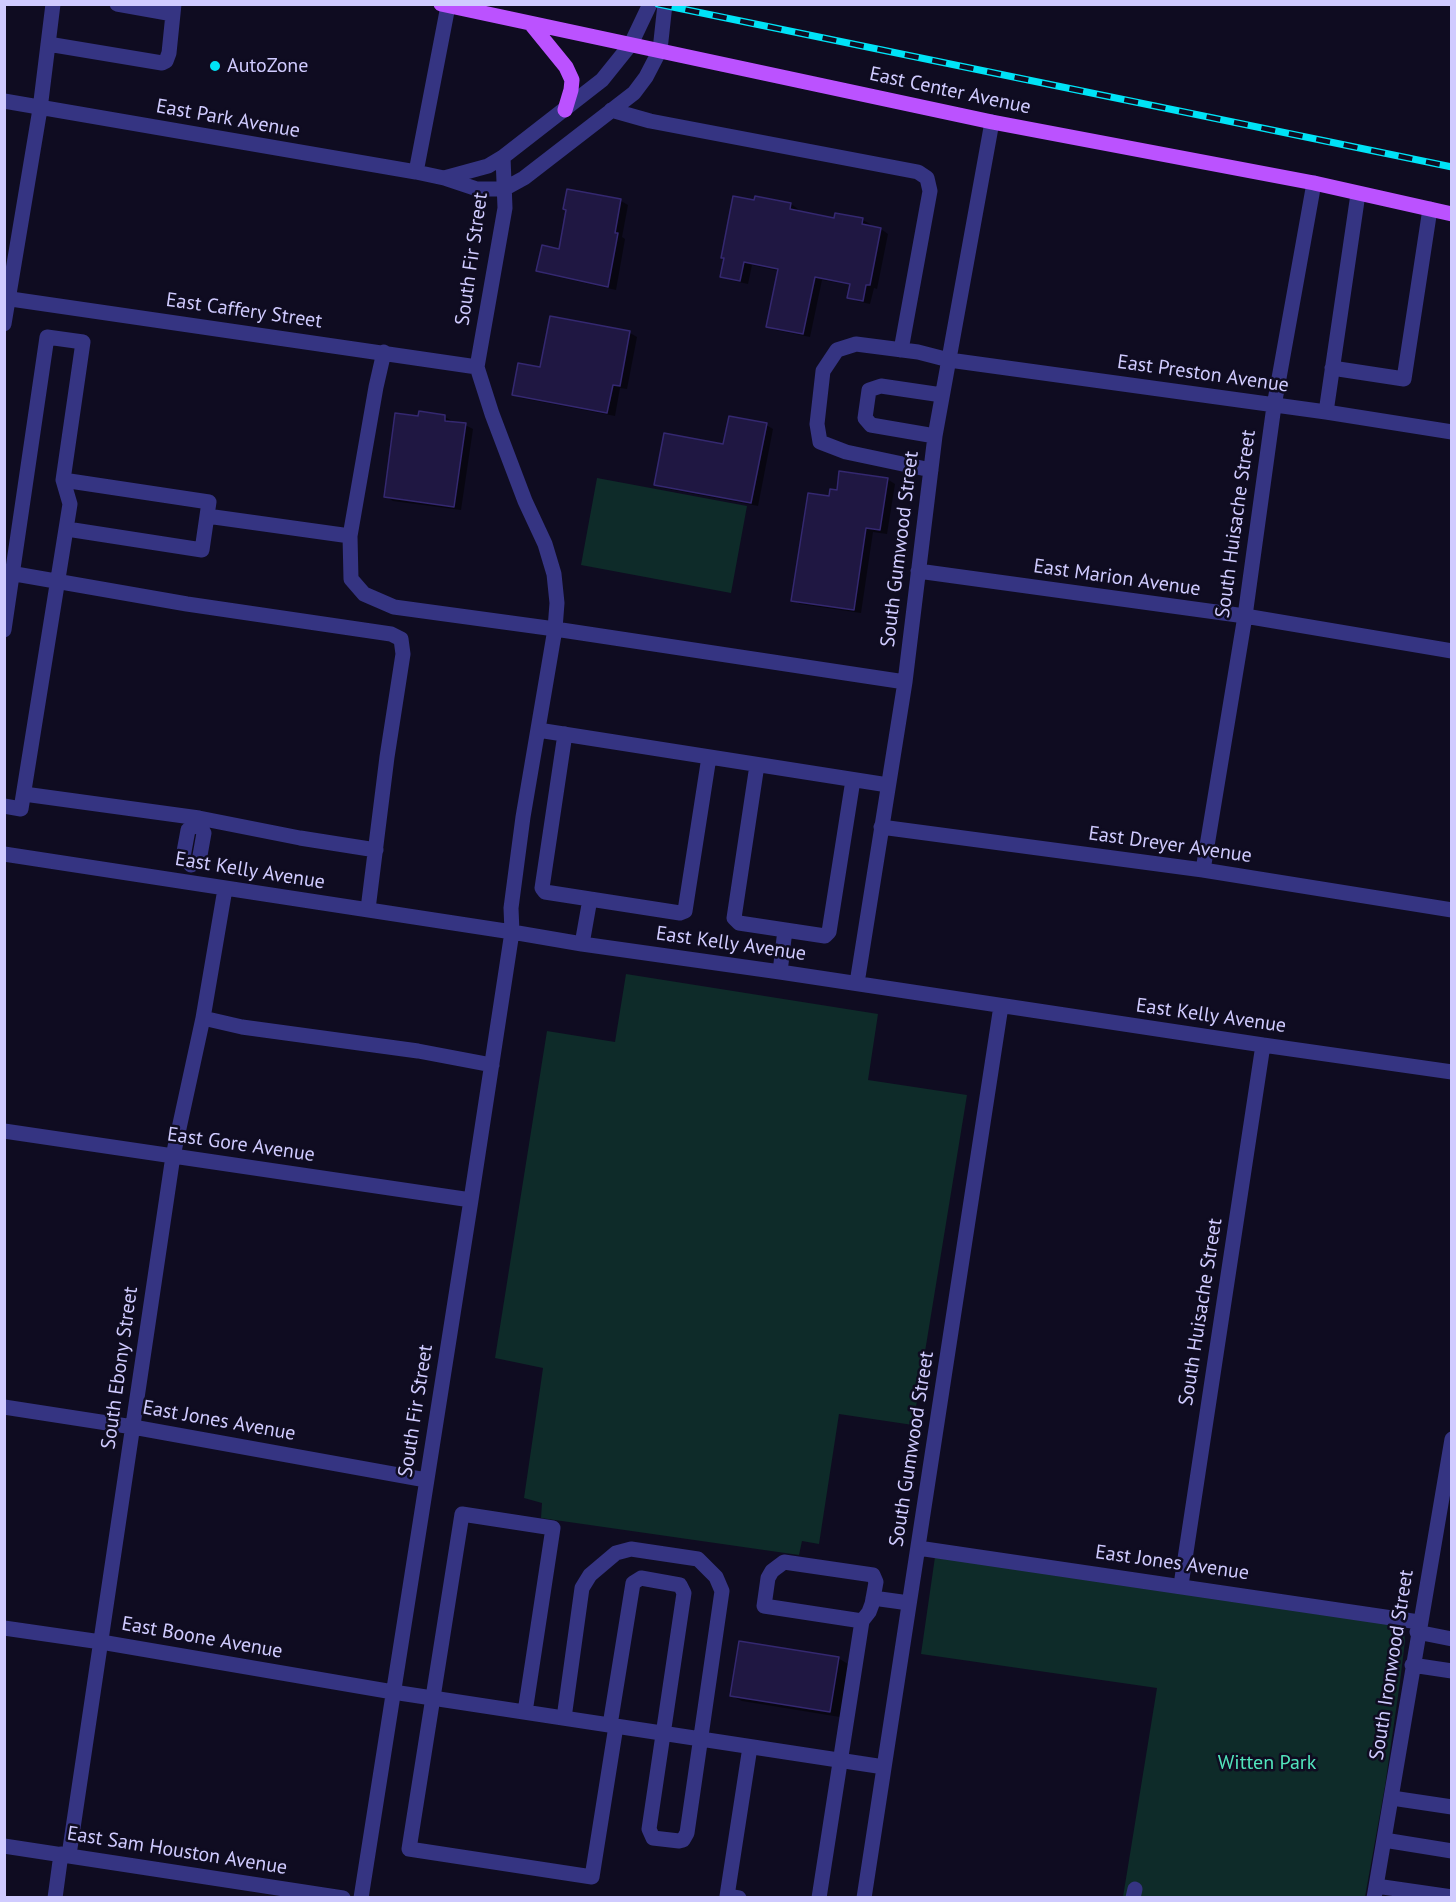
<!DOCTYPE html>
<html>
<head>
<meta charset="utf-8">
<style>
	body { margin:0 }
	#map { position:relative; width:1456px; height:1902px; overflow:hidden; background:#0f0c21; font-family:"PT Sans",sans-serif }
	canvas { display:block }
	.frame { position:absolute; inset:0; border:6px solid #d0cbff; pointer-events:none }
</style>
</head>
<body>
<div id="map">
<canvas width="1456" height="1902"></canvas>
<div class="frame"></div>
</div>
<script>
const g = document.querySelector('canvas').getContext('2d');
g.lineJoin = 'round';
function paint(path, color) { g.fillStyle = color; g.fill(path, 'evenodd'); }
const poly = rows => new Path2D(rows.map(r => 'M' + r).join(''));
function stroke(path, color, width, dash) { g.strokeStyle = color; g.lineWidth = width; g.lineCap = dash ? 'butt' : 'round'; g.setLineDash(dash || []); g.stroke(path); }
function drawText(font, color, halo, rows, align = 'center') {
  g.font = font + ' "PT Sans",sans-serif'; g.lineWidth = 5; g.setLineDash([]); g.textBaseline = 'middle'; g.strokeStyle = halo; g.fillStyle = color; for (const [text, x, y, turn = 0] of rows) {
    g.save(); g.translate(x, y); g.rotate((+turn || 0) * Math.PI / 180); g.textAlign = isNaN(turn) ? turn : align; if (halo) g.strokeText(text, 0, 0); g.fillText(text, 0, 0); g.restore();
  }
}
paint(poly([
	[597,478,747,506,731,593,581,565],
	[626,974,878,1014,868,1080,967,1095,913,1425,839,1414,819,1544,802,1541,799,1555,541,1518,542,1503,524,1498,543,1368,495,1358,547,1031,615,1042],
	[935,1557,1400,1625,1404,1630,1405,1641,1400,1682,1385,1786,1365,1897,1123,1897,1157,1688,921,1654]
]), '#0e2b29');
paint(poly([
	[621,201,628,205,622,237,625,239,616,290,545,274,538,270],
	[791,204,798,209,797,212,835,219,836,214,863,220,870,224,869,227,881,229,888,234,877,289,874,288,870,304,856,301,849,297,851,285,822,280,810,337,775,330,768,326,779,271,752,265,748,284,729,280,722,276],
	[551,318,630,333,637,337,627,389,620,388,615,416,521,398,514,394,542,369],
	[445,417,452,421,452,423,465,425,473,429,461,510,393,501,385,496,419,418],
	[766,425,773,429,758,506,663,488,656,484],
	[887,479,895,484,887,534,873,532,861,613,800,604,793,600,830,497,838,492],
	[838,1658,848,1664,840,1717,742,1701,732,1696]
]), '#0007');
const building = poly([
	[567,189,621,199,615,233,618,233,608,287,536,271,542,245,559,249,566,210,563,209,567,189],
	[733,196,754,200,755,196,791,203,790,209,834,218,835,213,863,218,862,224,881,228,870,285,866,285,863,301,847,298,850,284,815,277,803,334,766,327,778,269,744,262,740,281,720,277,724,258,721,258,733,196],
	[550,316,630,331,620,386,613,385,607,413,512,395,518,363,540,367,550,316],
	[419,411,445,415,445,421,466,423,454,507,384,497,395,413,418,416,419,411],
	[729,416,767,423,751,503,654,485,664,433,723,444,729,416],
	[839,471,888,478,880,530,866,528,854,610,791,601,808,493,829,496,830,489,837,490,839,471],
	[739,1641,839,1657,830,1712,730,1696,739,1641]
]);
paint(building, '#1f1742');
stroke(building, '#342870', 1.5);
stroke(poly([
	[117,4,173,14],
	[48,44,162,63,166,61,169,53,174,4],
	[4,101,416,172,444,178,477,189,504,189,524,178,634,93,646,77,660,50,665,4],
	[611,110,650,121,918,172,927,178,930,191,901,350],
	[416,172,448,6],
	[444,178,488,166,503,157,602,80,631,44,650,4],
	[4,298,477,367],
	[4,324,40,109,53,4],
	[384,352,376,387,350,536,351,579,364,594,394,607,555,629,905,682],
	[1332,368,1404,379,1430,209],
	[1326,412,1358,194],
	[935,436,871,425,865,418,869,390,881,386,942,395],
	[931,470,846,452,820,442,817,424,823,371,837,350,856,344,918,352,949,360,1326,412,1452,432],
	[63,480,209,502,202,550,67,529],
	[207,516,350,536],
	[918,571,1245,616,1452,651],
	[4,572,187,604,391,634,401,639,403,654,387,757,368,909],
	[4,630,47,337,83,342,63,480,70,504,21,809,4,806],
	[538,730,888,785],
	[565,734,542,888,545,892,680,913,685,911,709,757],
	[757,765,734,918,739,923,825,936,829,932,853,780],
	[24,794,199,818,198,823,204,833,199,861,191,865],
	[199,818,300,838,376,850],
	[881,827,1203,870,1452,910],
	[4,854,512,932,582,944,780,972,1263,1045,1452,1072],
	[191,865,183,857,188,830,198,823],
	[1203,870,1245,616,1274,406,1314,183],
	[582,944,590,899],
	[780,972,785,930],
	[857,983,905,682,935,436,992,122],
	[203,1018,242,1027,418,1051,492,1065],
	[4,1131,471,1200],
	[4,1407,133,1427,426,1480],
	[918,1548,1419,1622],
	[1181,1585,1263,1045],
	[873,1598,909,1603],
	[4,1628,101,1642,393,1692,884,1767],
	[1417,1632,1452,1639],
	[1412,1665,1452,1671],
	[525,1712,553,1528,462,1514,409,1849,592,1877,616,1726],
	[564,1718,582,1588,590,1575,616,1553,631,1549,698,1559,716,1577,722,1591,687,1833,683,1840,679,1841,653,1838,649,1829,684,1593,680,1585,641,1578,633,1583,610,1725],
	[1392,1798,1452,1807],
	[1384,1840,1452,1851],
	[4,1846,343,1898],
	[69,1855,173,1156,203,1018,225,889],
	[1376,1886,1452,1897],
	[55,1898,61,1854],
	[361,1898,471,1200,512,932,511,908,523,817,555,629,557,603,554,574,545,544,525,501,492,414,477,367,505,208,503,157],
	[739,1898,727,1896,750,1747],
	[819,1898,862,1621,764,1606,768,1578,772,1571,784,1562,873,1575,876,1582,872,1604,869,1612,862,1621],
	[864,1898,1001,1006],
	[1133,1898,1135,1889],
	[1374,1898,1452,1439]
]), '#353482', 15);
stroke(poly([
	[441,4,992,122,1314,183,1452,214],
	[531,24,566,67,572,80,571,90,565,110]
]), '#bb52ff', 15);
const rail = poly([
	[658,4,1452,167]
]);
stroke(rail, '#00e3f6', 7);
stroke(rail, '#0f0c21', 4.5, [14]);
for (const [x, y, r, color] of [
	[215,66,6,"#00e3f6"]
]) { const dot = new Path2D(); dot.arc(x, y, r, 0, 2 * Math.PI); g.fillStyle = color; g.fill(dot); stroke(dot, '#0f0c21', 2); }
drawText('20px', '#d0cbff', '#0f0c21', [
	["AutoZone",227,66]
], 'left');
drawText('20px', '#d0cbff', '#0f0c21', [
	["East Center Avenue",950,91,12],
	["East Park Avenue",228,119,10],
	["South Fir Street",472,259,-82],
	["East Caffery Street",244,311,8],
	["East Preston Avenue",1203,374,8],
	["South Huisache Street",1236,524,-82],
	["South Gumwood Street",900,549,-83],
	["East Marion Avenue",1117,578,8],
	["East Dreyer Avenue",1170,845,8],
	["East Kelly Avenue",250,871,9],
	["East Kelly Avenue",731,944,8],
	["East Kelly Avenue",1211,1016,8],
	["East Gore Avenue",241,1145,8],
	["South Huisache Street",1201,1312,-81],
	["South Ebony Street",120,1368,-82],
	["South Fir Street",416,1411,-81],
	["East Jones Avenue",219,1421,10],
	["South Gumwood Street",912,1449,-81],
	["East Jones Avenue",1172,1563,8],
	["East Boone Avenue",202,1638,10],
	["South Ironwood Street",1392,1665,-81],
	["East Sam Houston Avenue",177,1851,9]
]);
drawText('20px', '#52e5bd', '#0f0c21', [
	["Witten Park",1267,1763]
]);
</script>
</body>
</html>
